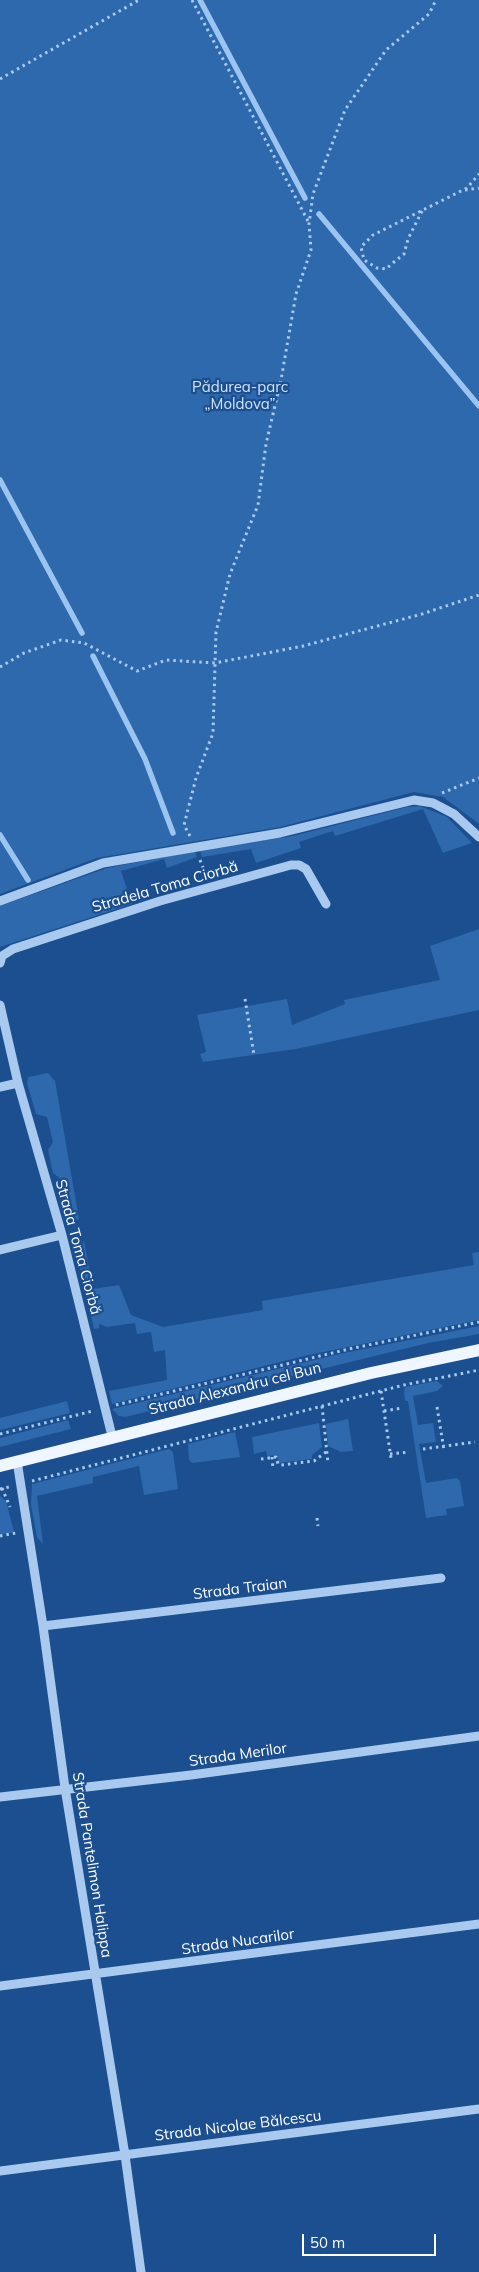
<!DOCTYPE html>
<html>
<head>
<meta charset="utf-8">
<style>
	body { margin:0 }
	#map { position:relative; width:479px; height:2272px; overflow:hidden; background:#1b4f8f; font-family:Mulish,sans-serif }
	canvas { display:block }
	.scale { position:absolute; left:302px; top:2234px; width:134px; height:22px; box-sizing:border-box; border:2px solid #fff; border-top:0; padding-left:6px; font-size:15px; line-height:18px; white-space:nowrap; color:#fff; -webkit-text-stroke:4px #1b4f8f; paint-order:stroke }
</style>
</head>
<body>
<div id="map">
<canvas width="479" height="2272"></canvas>
<div class="scale">50 m</div>
</div>
<script>
const g = document.querySelector('canvas').getContext('2d');
g.lineJoin = 'round';
function paint(path, color) { g.fillStyle = color; g.fill(path, 'evenodd'); }
const poly = rows => new Path2D(rows.map(r => 'M' + r).join(''));
function stroke(path, color, width, dash) { g.strokeStyle = color; g.lineWidth = width; g.lineCap = dash ? 'butt' : 'round'; g.setLineDash(dash || []); g.stroke(path); }
function drawText(font, color, halo, rows, align = 'center') {
  g.font = font + ' Mulish,sans-serif'; g.lineWidth = 4.5; g.setLineDash([]); g.textBaseline = 'middle'; g.strokeStyle = halo; g.fillStyle = color; for (const [text, x, y, turn = 0] of rows) {
    g.save(); g.translate(x, y); g.rotate((+turn || 0) * Math.PI / 180); g.textAlign = isNaN(turn) ? turn : align; if (halo) g.strokeText(text, 0, 0); g.fillText(text, 0, 0); g.restore();
  }
}
paint(poly([
	[0,0,479,0,479,824,443,797,414,792,280,827,97,858,0,894],
	[420,806,447,817,472,843,443,853,423,809,335,836,333,831,299,842,301,848,256,863,251,849,202,857,200,850,293,836,407,807],
	[195,851,197,857,167,868,164,859,121,871,132,904,0,947,0,906,107,868],
	[479,929,479,1010,296,1049,203,1062,200,1054,206,1052,197,1015,287,999,292,1025,345,1004,344,1000,440,980,430,946],
	[48,1073,55,1081,79,1219,65,1224,60,1206,66,1194,58,1188,62,1180,53,1173,48,1150,53,1142,47,1117,36,1114,27,1083,28,1077],
	[84,1241,93,1289,119,1285,131,1315,163,1327,263,1310,262,1301,474,1265,472,1253,479,1252,479,1320,304,1356,112,1404,109,1391,167,1380,165,1350,154,1352,151,1332,137,1334,135,1323,107,1327,99,1324,99,1328,94,1329,77,1255],
	[479,1326,479,1334,428,1343,125,1417,119,1416,112,1409,339,1354],
	[437,1381,443,1386,437,1391,413,1396,418,1425,433,1423,436,1442,419,1444,426,1483,457,1478,460,1481,464,1506,446,1509,447,1515,426,1518,408,1401,405,1401,404,1391,405,1387],
	[67,1401,70,1413,0,1430,0,1418],
	[348,1419,353,1451,341,1452,328,1446,326,1424],
	[68,1420,71,1429,0,1447,0,1438],
	[319,1423,322,1447,312,1455,312,1459,278,1463,277,1455,267,1456,266,1451,254,1454,252,1437],
	[235,1432,240,1457,192,1463,189,1460,188,1444],
	[169,1449,173,1452,178,1489,144,1495,139,1466,93,1477,93,1483,37,1496,43,1544,37,1537,31,1505,32,1484],
	[0,1496,6,1501,14,1532,0,1535]
]), '#2e69ad');
stroke(poly([
	[200,0,305,198],
	[319,214,479,406],
	[0,480,82,633],
	[93,656,145,759,173,833],
	[0,835,28,880]
]), '#9cc4f0', 5.5);
stroke(poly([
	[192,0,309,223],
	[0,79,139,0],
	[465,190,479,188],
	[422,211,408,239,404,254,394,262,386,269,377,268,364,260,361,247,373,235,467,188,479,174],
	[0,667,24,653,61,640,84,643,137,671,166,660,215,663,303,646,422,614,479,595],
	[442,793,479,778],
	[190,836,184,825,196,778,213,733,216,632,230,574,258,505,266,444,281,380,296,294,311,250,309,224,313,194,345,110,386,50,429,14,436,0],
	[200,860,206,875],
	[245,999,254,1055],
	[381,1391,391,1458],
	[116,1405,349,1349,479,1322],
	[322,1406,328,1463],
	[437,1407,444,1450],
	[384,1411,402,1408],
	[0,1434,93,1411],
	[423,1449,475,1442],
	[390,1454,409,1452],
	[272,1457,273,1469],
	[261,1459,276,1457,278,1464,281,1465,314,1461,326,1452],
	[32,1481,404,1385,479,1370],
	[2,1488,10,1507],
	[0,1489,9,1487],
	[317,1518,318,1526],
	[0,1536,16,1533]
]), '#a9c9ee', 3, [2.5, 4]);
stroke(poly([
	[0,901,103,863,280,833,414,800,433,803,454,814,479,837],
	[0,963,2,956,13,949,160,901,291,865,299,865,306,869,326,904],
	[0,1005,18,1083,62,1235,112,1436],
	[0,1087,18,1083],
	[0,1250,62,1235],
	[17,1461,43,1626,65,1788,125,2155,141,2272],
	[43,1626,441,1578],
	[0,1797,191,1775,479,1736],
	[0,1986,479,1924],
	[0,2171,479,2109]
]), '#a9c9ee', 9);
stroke(poly([
	[0,1466,371,1373,479,1350]
]), '#f0f6ff', 12);
drawText('15px', '#cfe3fa', '#1b4f8f', [
	["Pădurea-parc",240,387],
	["„Moldova”",240,404]
]);
drawText('15px', '#fff', '#1b4f8f', [
	["Stradela Toma Ciorbă",165,887,-16],
	["Strada Toma Ciorbă",78,1247,75],
	["Strada Alexandru cel Bun",235,1389,-14],
	["Strada Traian",240,1589,-7],
	["Strada Merilor",238,1755,-8],
	["Strada Pantelimon Halippa",92,1865,81],
	["Strada Nucarilor",238,1942,-8],
	["Strada Nicolae Bălcescu",238,2126,-7]
]);
</script>
</body>
</html>
